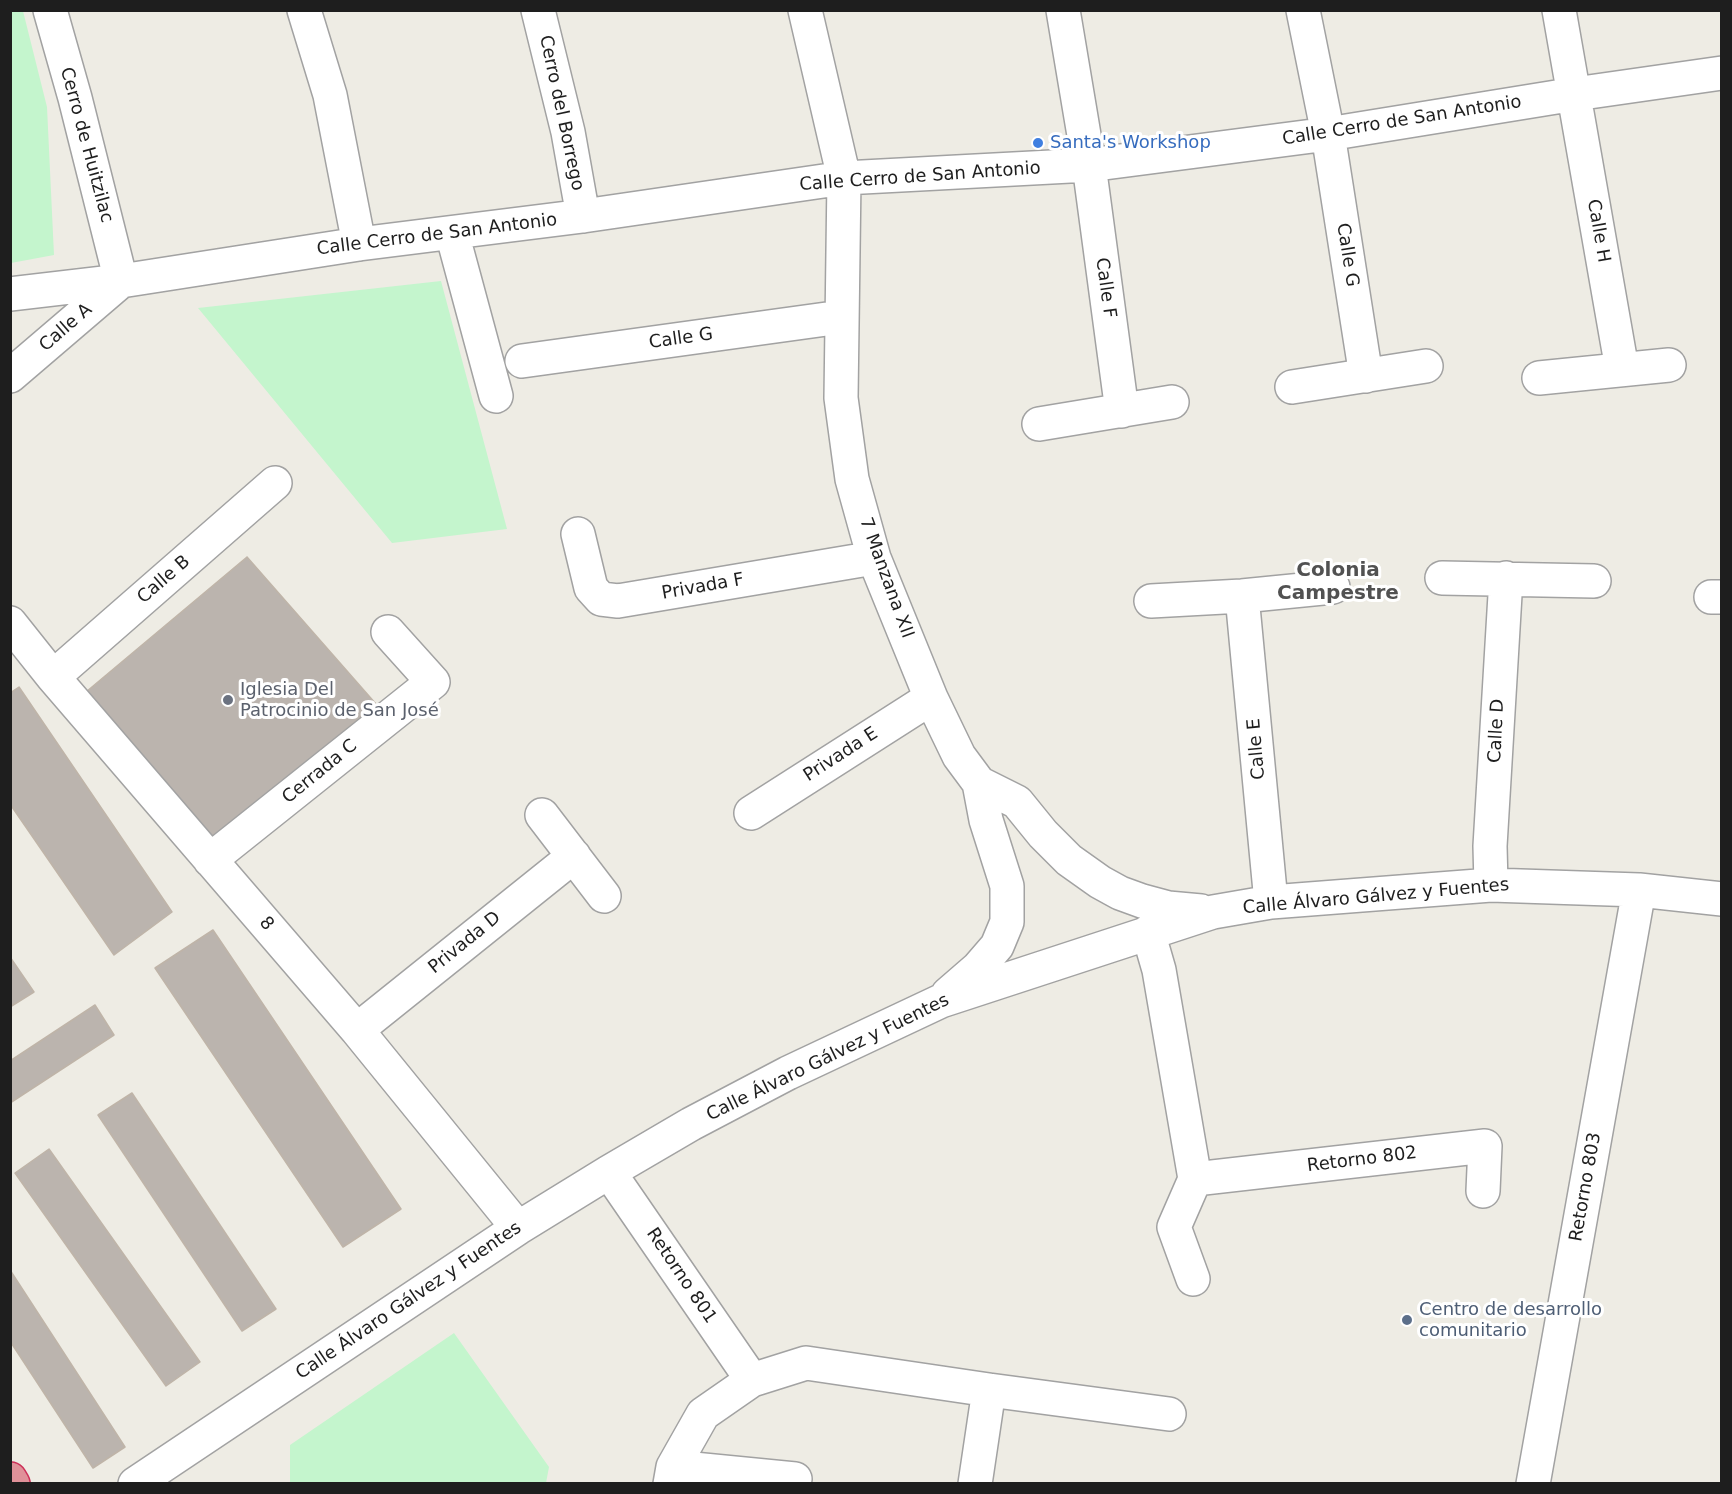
<!DOCTYPE html>
<html>
<head>
<meta charset="utf-8">
<style>
	body { margin:0 }
	#map { position:relative; width:1732px; height:1494px; overflow:hidden; background:#eeece4; font-family:"DejaVu Sans",sans-serif }
	canvas { display:block }
	.frame { position:absolute; inset:0; border:12px solid #1e1e1e; pointer-events:none }
</style>
</head>
<body>
<div id="map">
<canvas width="1732" height="1494"></canvas>
<div class="frame"></div>
</div>
<script>
const g = document.querySelector('canvas').getContext('2d');
g.lineJoin = 'round';
function paint(path, color) { g.fillStyle = color; g.fill(path, 'evenodd'); }
const poly = rows => new Path2D(rows.map(r => 'M' + r).join(''));
function stroke(path, color, width, dash) { g.strokeStyle = color; g.lineWidth = width; g.lineCap = dash ? 'butt' : 'round'; g.setLineDash(dash || []); g.stroke(path); }
function drawText(font, color, halo, rows, align = 'center') {
  g.font = font + ' "DejaVu Sans",sans-serif'; g.lineWidth = 6; g.setLineDash([]); g.textBaseline = 'middle'; g.strokeStyle = halo; g.fillStyle = color; for (const [text, x, y, turn = 0] of rows) {
    g.save(); g.translate(x, y); g.rotate((+turn || 0) * Math.PI / 180); g.textAlign = isNaN(turn) ? turn : align; if (halo) g.strokeText(text, 0, 0); g.fillText(text, 0, 0); g.restore();
  }
}
paint(poly([
	[23,11,47,107,54,255,11,263,10,11],
	[441,281,507,529,392,543,198,308],
	[454,1333,549,1467,546,1483,290,1483,290,1445]
]), '#c4f5cd');
const building = poly([
	[247,557,376,704,294,774,209,841,80,697,247,557],
	[19,687,172,912,114,955,10,804,10,693,19,687],
	[213,930,401,1209,343,1247,155,968,213,930],
	[10,957,34,992,10,1007,10,957],
	[95,1005,114,1035,10,1103,10,1061,95,1005],
	[132,1093,276,1309,242,1331,98,1115,132,1093],
	[49,1149,200,1362,166,1386,15,1173,49,1149],
	[10,1270,125,1447,93,1468,10,1341,10,1270]
]);
paint(building, '#bbb4ae');
stroke(building, '#bfb4a8', 1.5);
const minor = poly([
	[50,10,75,98,121,281],
	[304,10,330,95,359,244],
	[538,10,568,132,583,216],
	[805,10,844,178,841,398,852,479,874,558,931,698,959,756,979,783,986,820,1007,886,1007,922,997,946,978,968,948,994],
	[1063,10,1089,165,1122,411],
	[1303,10,1328,134,1366,376],
	[1559,10,1622,369],
	[452,233,496,396],
	[10,294,121,281,359,244,583,216,844,178,1089,165,1328,134,1575,94,1722,73],
	[522,361,841,317],
	[10,376,121,281],
	[1539,378,1669,365],
	[1292,387,1426,366],
	[1039,424,1172,402],
	[578,534,591,588,601,599,618,601,874,558],
	[1442,578,1594,581],
	[1242,596,1271,902],
	[1711,597,1722,597],
	[1151,601,1242,596,1333,587],
	[10,623,53,677,357,1030,518,1228],
	[53,677,275,483],
	[979,783,1017,802,1043,834,1069,860,1100,882,1120,893,1142,901,1168,908,1201,911],
	[751,813,931,698],
	[542,815,604,896],
	[210,860,433,682,388,632],
	[1491,885,1490,846,1506,578],
	[1148,932,1159,970,1195,1179,1174,1227,1193,1279],
	[357,1030,574,856],
	[609,1172,752,1380],
	[1195,1179,1485,1146,1483,1191],
	[673,1467,795,1479],
	[135,1484,518,1228,609,1172,691,1124,788,1073,941,1001,1213,912,1271,902,1491,885,1639,890,1722,899],
	[670,1484,673,1467,703,1414,752,1380,806,1363,989,1390,1169,1414],
	[975,1484,989,1390],
	[1533,1484,1639,890]
]);
const highway = poly([
	[10,1479,13,1484]
]);
stroke(minor, '#a2a2a2', 36);
stroke(highway, '#cd3058', 36);
stroke(minor, '#fff', 33);
stroke(highway, '#e09199', 33);
for (const [x, y, r, color] of [
	[1038,143,6,"#3f7fe0"],
	[228,700,6,"#6b7280"],
	[1407,1320,6,"#5c6f8a"]
]) { const dot = new Path2D(); dot.arc(x, y, r, 0, 2 * Math.PI); g.fillStyle = color; g.fill(dot); stroke(dot, '#fff', 2); }
drawText('18px', '#1e1e1e', '#fff', [
	["Cerro del Borrego",561,113,78],
	["Calle Cerro de San Antonio",1402,121,-9],
	["Cerro de Huitzilac",86,145,75],
	["Calle Cerro de San Antonio",920,177,-4],
	["Calle H",1598,231,80],
	["Calle Cerro de San Antonio",437,235,-7],
	["Calle G",1347,255,81],
	["Calle F",1105,288,82],
	["Calle A",66,328,-41],
	["Calle G",681,339,-8],
	["7 Manzana XII",886,578,70],
	["Calle B",164,580,-41],
	["Privada F",703,587,-10],
	["Calle D",1497,731,-87],
	["Calle E",1257,749,-95],
	["Privada E",841,755,-33],
	["Cerrada C",320,772,-39],
	["Calle Álvaro Gálvez y Fuentes",1376,897,-5],
	["8",266,924,49],
	["Privada D",465,943,-39],
	["Calle Álvaro Gálvez y Fuentes",828,1058,-26],
	["Retorno 802",1362,1160,-7],
	["Retorno 803",1586,1187,-80],
	["Retorno 801",681,1276,56],
	["Calle Álvaro Gálvez y Fuentes",409,1301,-34]
]);
drawText('18px', '#366cbe', '#fff', [
	["Santa's Workshop",1050,143]
], 'left');
drawText('18px', '#5b616d', '#fff', [
	["Iglesia Del",240,690],
	["Patrocinio de San José",240,711]
], 'left');
drawText('18px', '#4e5e75', '#fff', [
	["Centro de desarrollo",1419,1310],
	["comunitario",1419,1331]
], 'left');
drawText('bold 20px', '#515151', '#fff', [
	["Colonia",1338,571],
	["Campestre",1338,594]
]);
</script>
</body>
</html>
